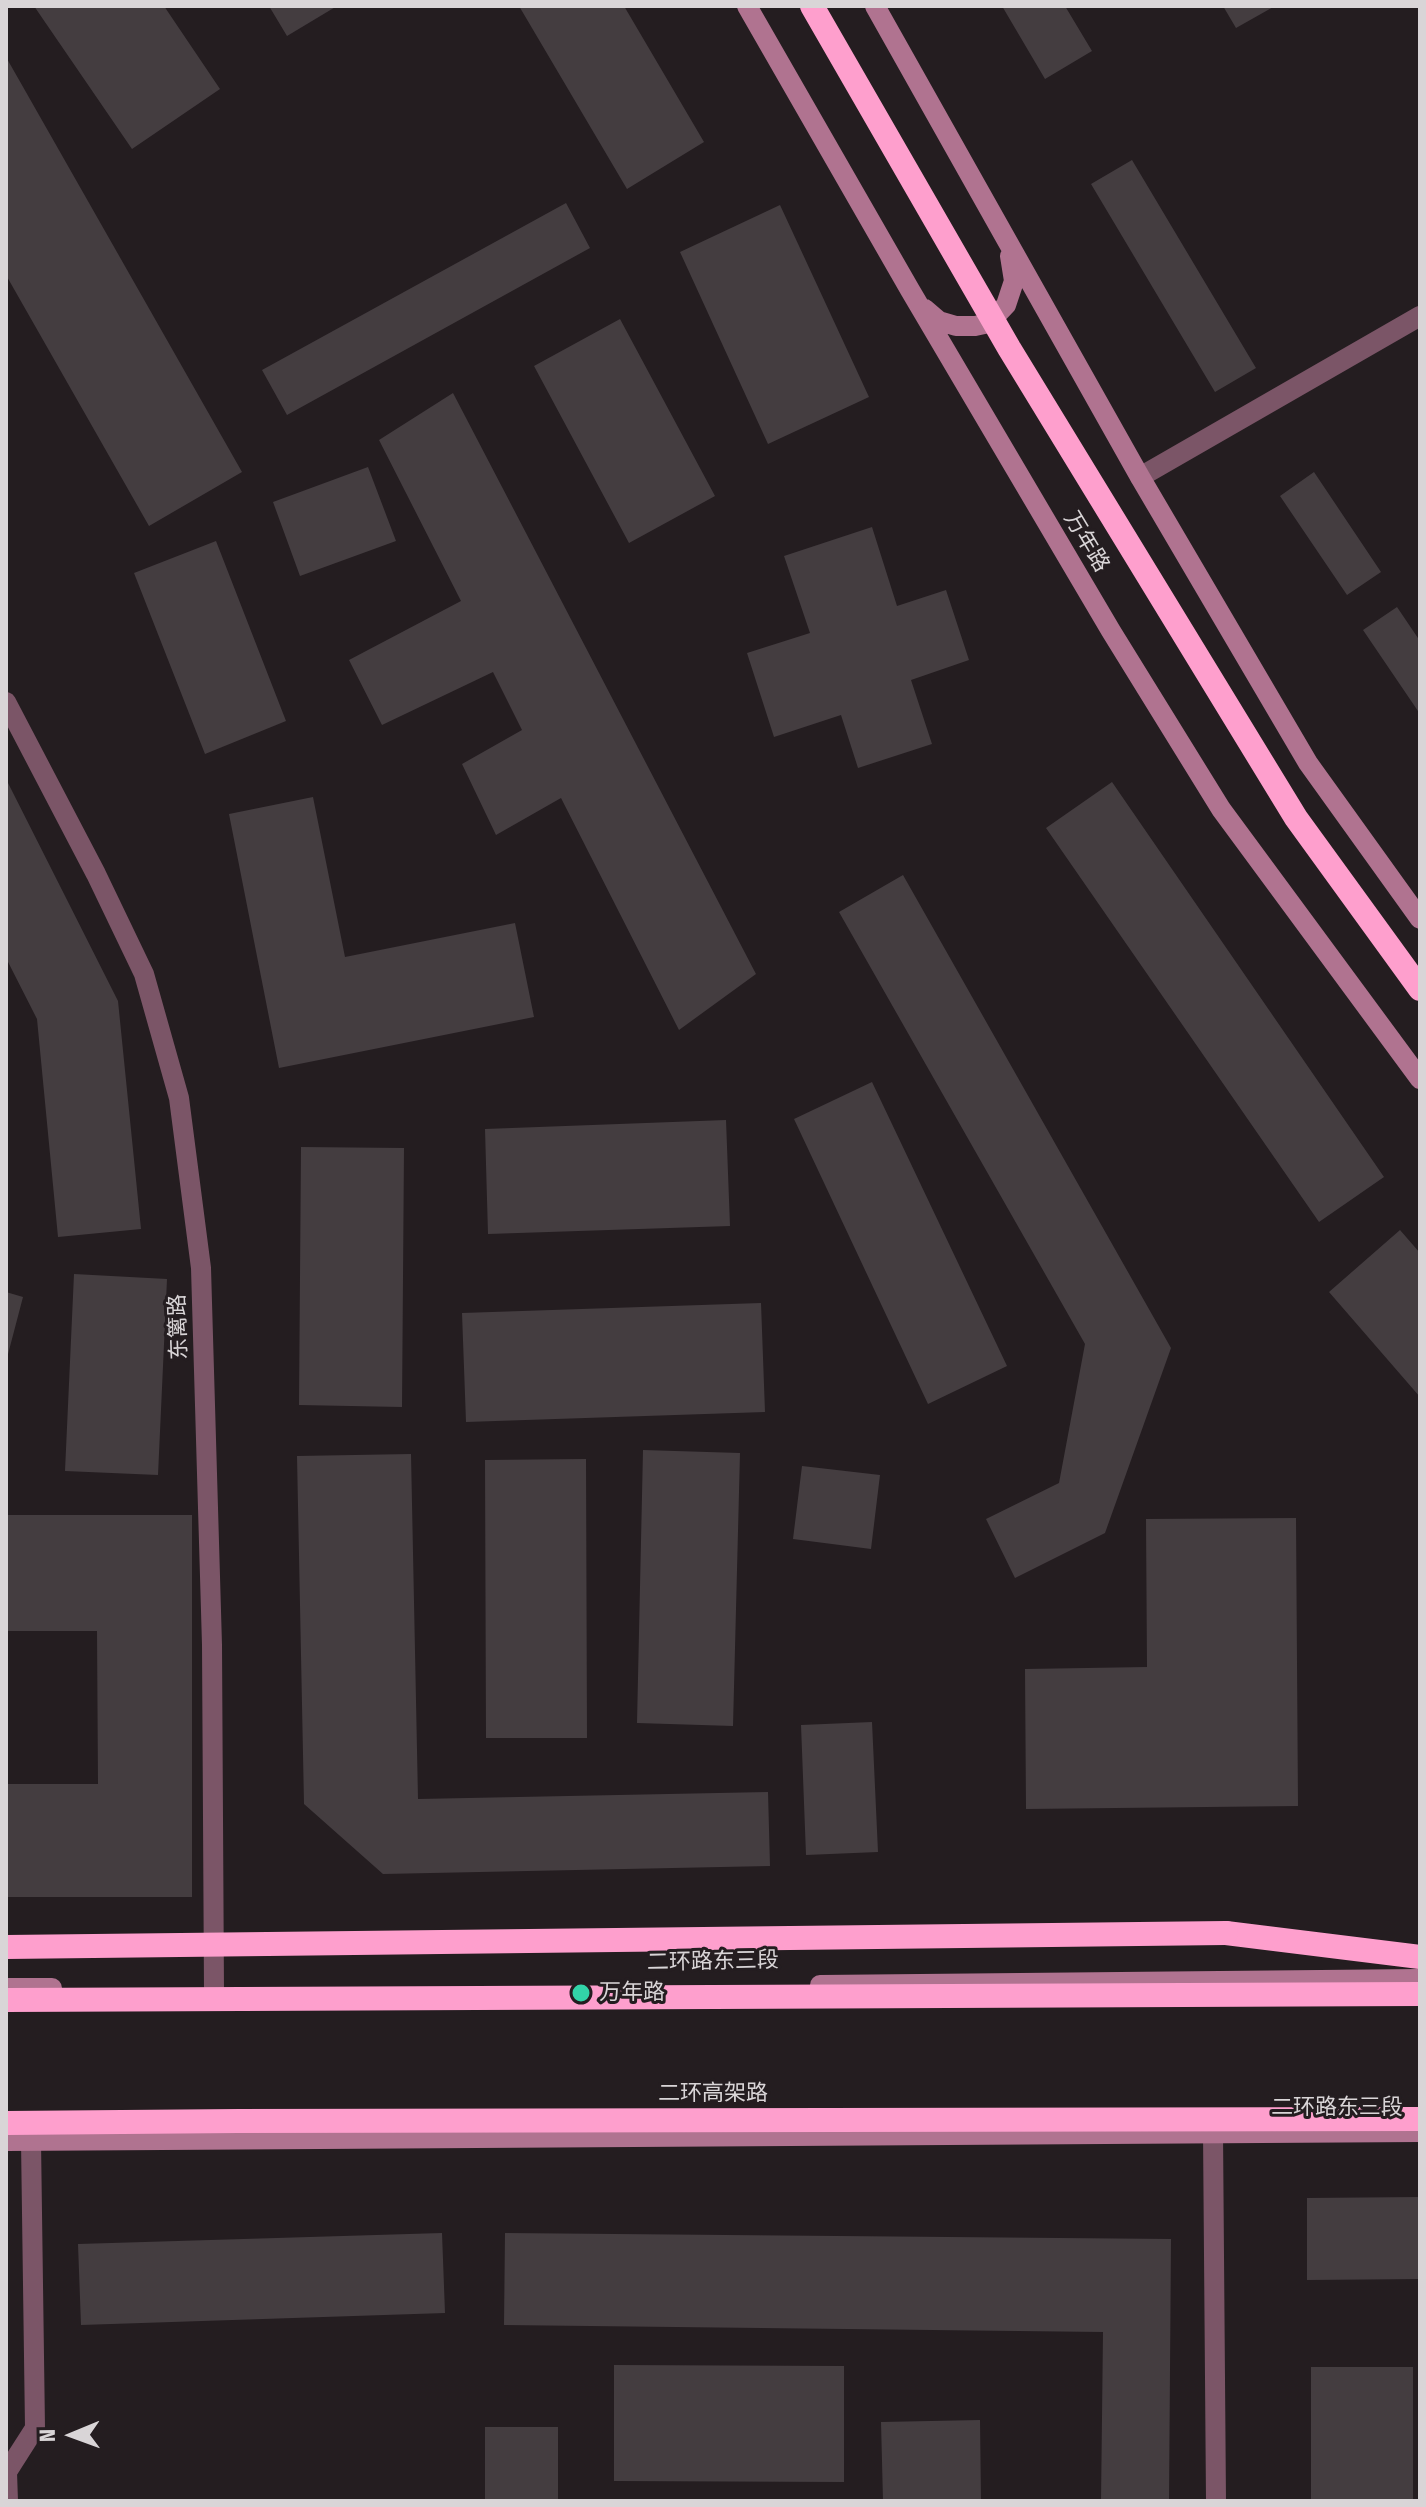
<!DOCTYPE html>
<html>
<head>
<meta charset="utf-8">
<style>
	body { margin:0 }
	#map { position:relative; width:1426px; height:2507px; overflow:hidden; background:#241d20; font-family:"Fira Sans Condensed",sans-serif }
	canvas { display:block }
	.frame { position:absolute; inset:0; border:8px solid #d9d5d7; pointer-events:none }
	.north { position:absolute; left:32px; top:2395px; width:80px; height:80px; -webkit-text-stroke:6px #241d20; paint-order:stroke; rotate:269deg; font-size:22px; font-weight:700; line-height:32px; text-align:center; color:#d9d5d7 }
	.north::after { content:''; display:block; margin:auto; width:28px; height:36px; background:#d9d5d7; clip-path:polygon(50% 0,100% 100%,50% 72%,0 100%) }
</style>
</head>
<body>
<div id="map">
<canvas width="1426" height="2507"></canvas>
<div class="frame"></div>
<div class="north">N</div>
</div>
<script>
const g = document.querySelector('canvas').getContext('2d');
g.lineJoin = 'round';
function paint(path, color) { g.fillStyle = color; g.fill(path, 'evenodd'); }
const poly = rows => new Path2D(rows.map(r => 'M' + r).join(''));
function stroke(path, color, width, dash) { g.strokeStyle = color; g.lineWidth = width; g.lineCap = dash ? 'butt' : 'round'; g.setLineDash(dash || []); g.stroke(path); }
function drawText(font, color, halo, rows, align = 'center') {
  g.font = font + ' "Fira Sans Condensed","Noto Sans SC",sans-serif'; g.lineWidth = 6; g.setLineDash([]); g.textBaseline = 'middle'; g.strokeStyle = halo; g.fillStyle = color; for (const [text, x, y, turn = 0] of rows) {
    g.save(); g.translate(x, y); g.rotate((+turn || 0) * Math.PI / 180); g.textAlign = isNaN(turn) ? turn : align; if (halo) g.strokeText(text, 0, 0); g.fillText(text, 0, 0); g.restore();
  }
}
paint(poly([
	[34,6,164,6,220,89,132,149],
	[269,6,337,6,287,36],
	[519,6,624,6,704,142,627,189],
	[1002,6,1065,6,1092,51,1045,79],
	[1223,6,1275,6,1236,28],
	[6,57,242,472,149,526,6,275],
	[1132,160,1256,368,1215,392,1091,184],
	[566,203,590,248,287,415,262,370],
	[780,205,869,397,768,444,680,252],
	[620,319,715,496,629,543,534,366],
	[453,393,756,974,679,1030,561,798,496,835,462,764,522,730,493,672,382,725,349,660,461,601,379,440],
	[368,467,396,541,300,576,273,502],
	[1314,472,1381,572,1347,595,1280,496],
	[872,527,897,606,946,590,969,660,911,680,932,744,858,768,841,715,774,737,747,653,810,633,784,556],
	[216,541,286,721,205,754,134,573],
	[1397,607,1420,641,1420,714,1363,630],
	[6,779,118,1001,141,1229,58,1237,37,1019,6,958],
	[1112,782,1384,1177,1319,1222,1046,828],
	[313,797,345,957,515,923,534,1017,279,1068,229,814],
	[903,875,1171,1348,1105,1533,1015,1578,986,1519,1059,1483,1085,1344,839,912],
	[872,1082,1007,1366,928,1404,794,1119],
	[726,1120,730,1226,488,1234,485,1129],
	[301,1147,404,1148,402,1407,299,1405],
	[1400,1230,1420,1253,1420,1397,1329,1292],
	[74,1274,167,1279,158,1475,65,1471],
	[6,1292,23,1297,7,1358,6,1358],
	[761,1303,765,1412,466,1422,462,1313],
	[643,1450,740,1453,733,1726,637,1723],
	[411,1454,418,1799,768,1792,770,1866,383,1874,304,1804,297,1456],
	[586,1459,587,1738,486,1738,485,1460],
	[802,1466,880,1475,871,1549,793,1539],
	[6,1515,192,1515,192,1897,6,1897,6,1784,98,1784,97,1631,6,1631],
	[1296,1518,1298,1806,1026,1809,1025,1669,1147,1667,1146,1519],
	[872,1722,878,1852,806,1855,801,1725],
	[1420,2197,1420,2279,1307,2280,1307,2198],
	[442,2233,445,2313,81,2325,78,2244],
	[505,2233,1171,2239,1169,2501,1101,2501,1103,2332,504,2325],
	[614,2365,844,2366,844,2482,614,2481],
	[1311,2367,1413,2367,1413,2501,1311,2501],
	[980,2420,981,2501,883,2501,881,2422],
	[485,2427,558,2427,558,2501,485,2501]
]), '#443d40');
stroke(poly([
	[1140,477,1420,316],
	[6,702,96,874,144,974,179,1098,201,1268,212,1645,214,1991],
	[1213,2132,1216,2501],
	[8,2501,7,2472,35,2428,31,2141]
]), '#7b5567', 20);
stroke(poly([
	[747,6,910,290,1111,631,1221,809,1420,1079],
	[875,6,1140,477,1308,763,1420,919],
	[925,309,939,321,956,326,975,326,989,323,1006,305,1014,281,1010,256],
	[820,1985,1420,1979],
	[6,1988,52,1988],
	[6,2141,1420,2132]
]), '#b07390', 20);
stroke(poly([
	[1226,1933,1420,1957],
	[6,2000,1420,1994],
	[6,2123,238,2121,1420,2119]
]), '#fe9fcd', 24);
stroke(poly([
	[812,6,1009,348,1296,818,1420,989],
	[6,1947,1226,1933]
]), '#fe9fcd', 24);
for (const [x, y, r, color] of [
	[581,1993,10,"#32d4a8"]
]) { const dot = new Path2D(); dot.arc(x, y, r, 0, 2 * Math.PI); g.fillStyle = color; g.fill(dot); stroke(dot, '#241d20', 3); }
drawText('22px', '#d9d5d7', '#241d20', [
	["万年路",1086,542,59],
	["东篱路",179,1327,-92],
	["二环路东三段",713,1962,-1],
	["二环高架路",713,2094],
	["二环路东三段",1337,2108]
]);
drawText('22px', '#d9d5d7', '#241d20', [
	["万年路",599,1993]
], 'left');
</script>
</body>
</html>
